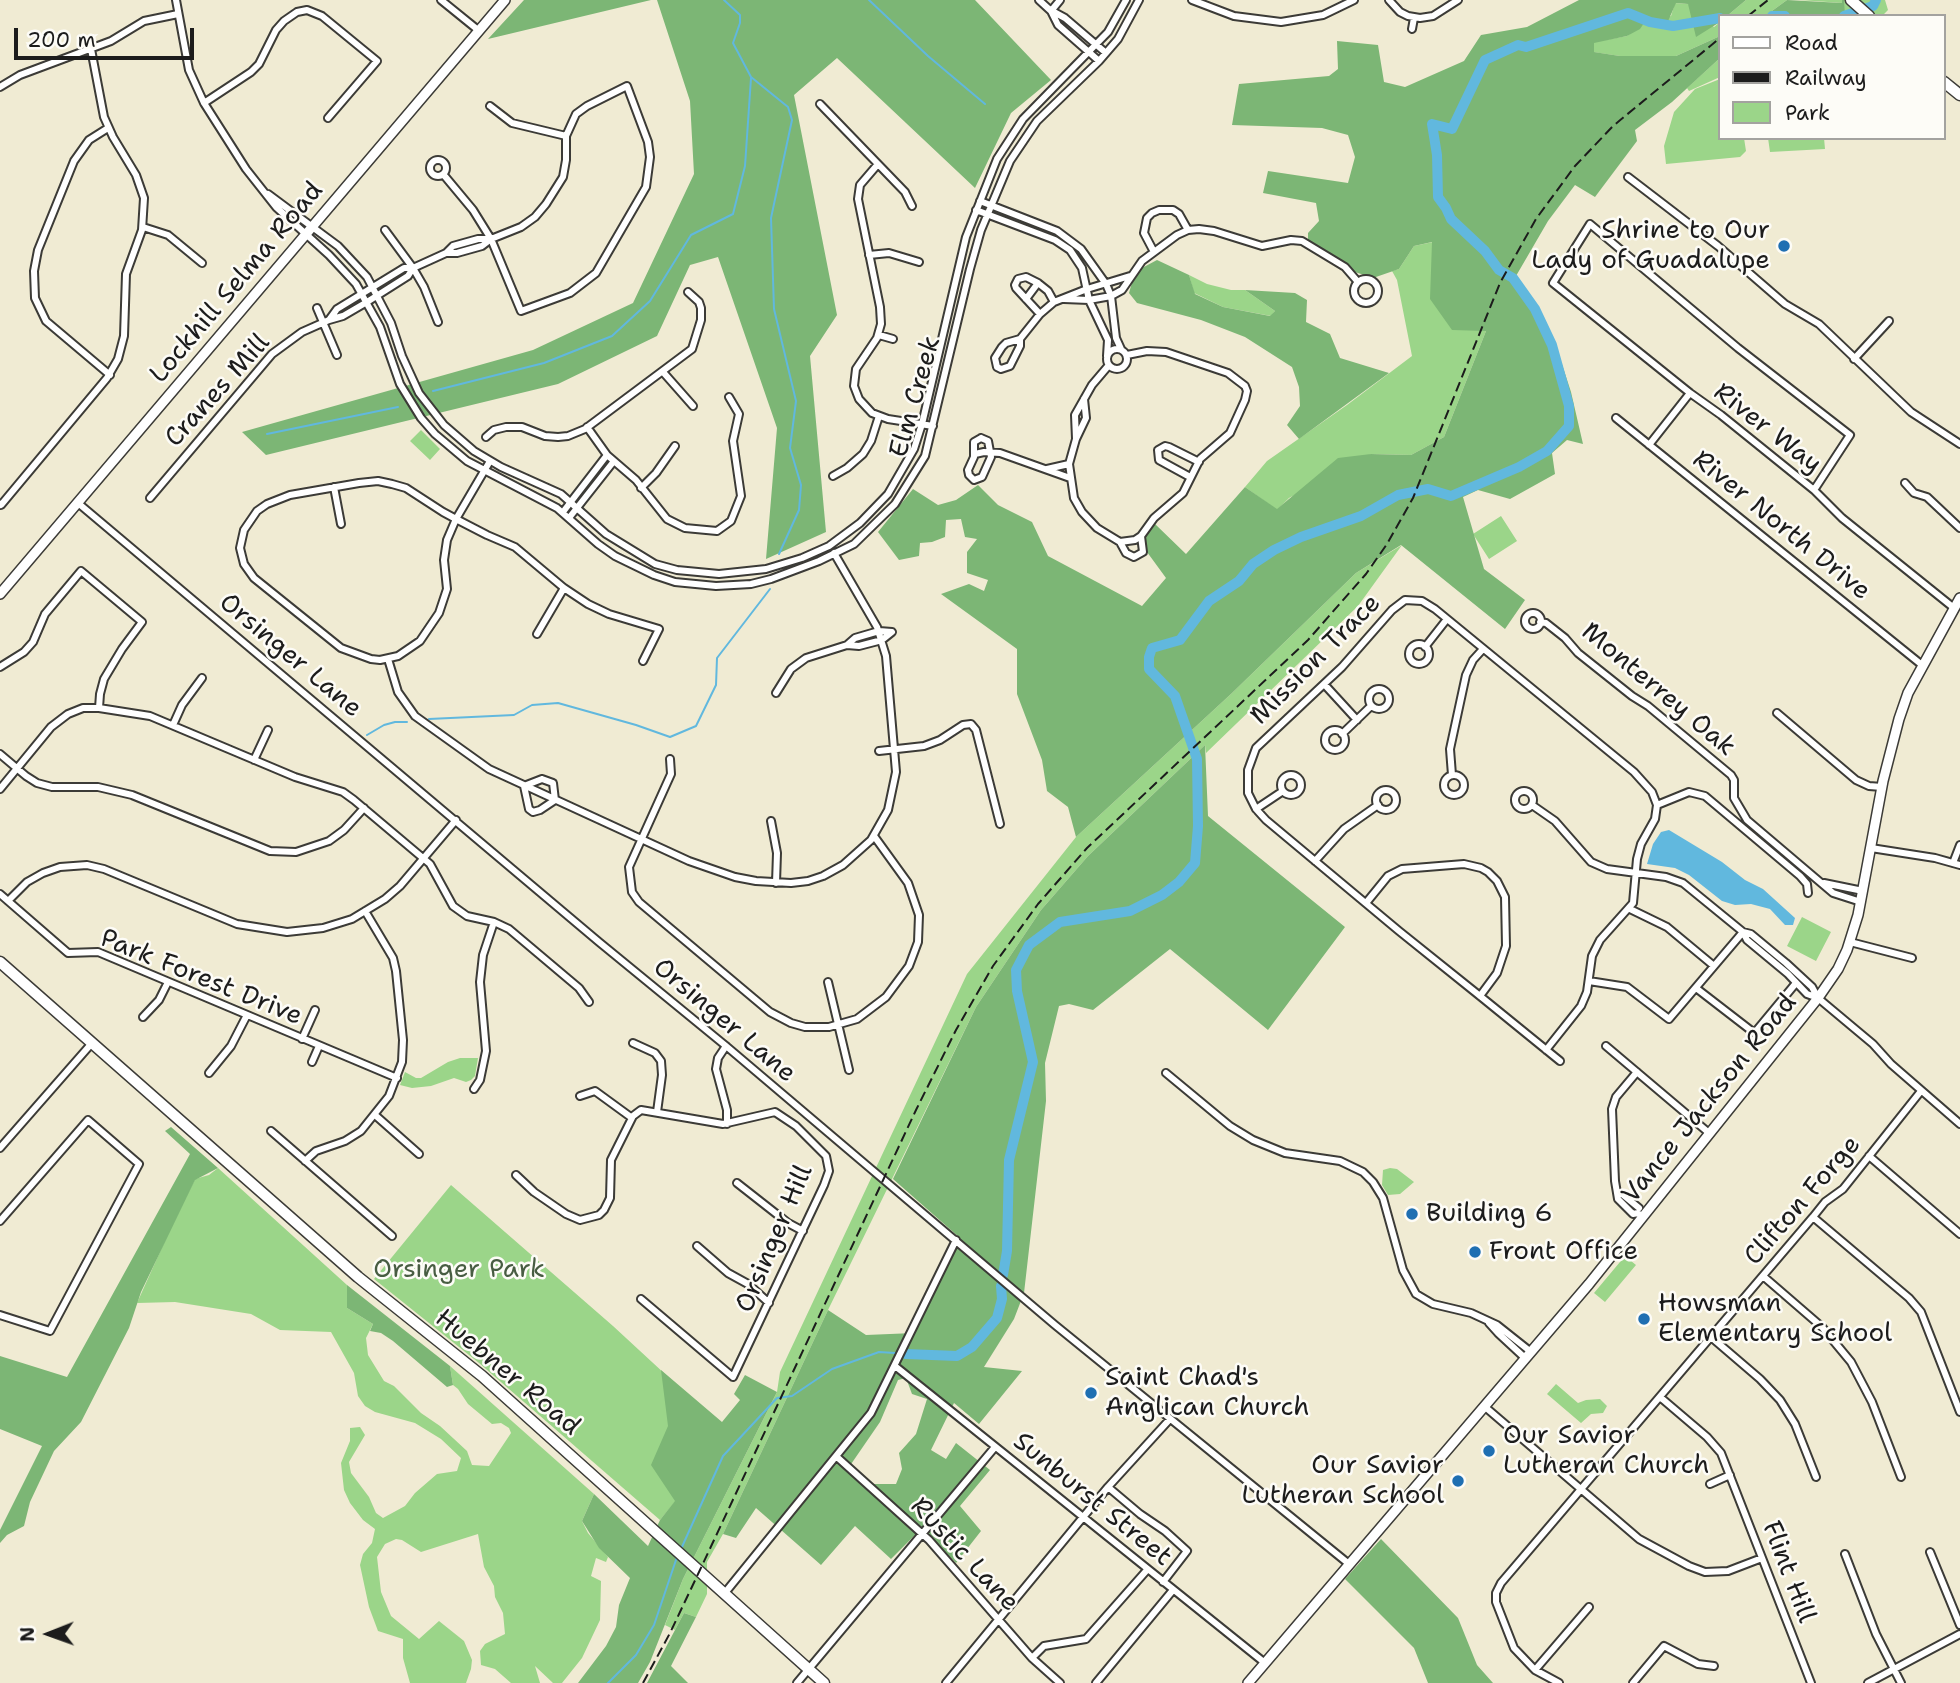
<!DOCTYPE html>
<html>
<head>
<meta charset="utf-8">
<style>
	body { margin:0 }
	#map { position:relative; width:1960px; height:1683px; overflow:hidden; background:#f0ebd3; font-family:"Shantell Sans",sans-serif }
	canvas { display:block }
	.legend { position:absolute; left:1718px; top:14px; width:228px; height:126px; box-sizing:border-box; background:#fdfcf7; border:2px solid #a3a29f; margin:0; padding:9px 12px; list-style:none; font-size:21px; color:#1c1c1c }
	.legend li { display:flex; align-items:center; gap:14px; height:35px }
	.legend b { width:35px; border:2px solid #a3a29f }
	.north { position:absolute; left:14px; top:1599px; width:70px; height:70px; -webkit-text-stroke:5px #fdfcf7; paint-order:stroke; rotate:269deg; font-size:19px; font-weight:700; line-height:28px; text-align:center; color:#1c1c1c }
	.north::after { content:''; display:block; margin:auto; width:24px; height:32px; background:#1c1c1c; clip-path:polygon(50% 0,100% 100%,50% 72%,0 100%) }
	.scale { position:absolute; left:14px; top:28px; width:180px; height:32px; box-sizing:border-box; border:4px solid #1c1c1c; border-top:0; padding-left:9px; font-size:21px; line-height:24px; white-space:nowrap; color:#1c1c1c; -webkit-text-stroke:5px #fdfcf7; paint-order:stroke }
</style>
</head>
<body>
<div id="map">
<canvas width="1960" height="1683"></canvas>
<ul class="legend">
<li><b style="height:9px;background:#fff"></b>Road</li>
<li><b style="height:9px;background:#1c1c1c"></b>Railway</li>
<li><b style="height:19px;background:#9bd589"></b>Park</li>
</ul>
<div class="north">N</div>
<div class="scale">200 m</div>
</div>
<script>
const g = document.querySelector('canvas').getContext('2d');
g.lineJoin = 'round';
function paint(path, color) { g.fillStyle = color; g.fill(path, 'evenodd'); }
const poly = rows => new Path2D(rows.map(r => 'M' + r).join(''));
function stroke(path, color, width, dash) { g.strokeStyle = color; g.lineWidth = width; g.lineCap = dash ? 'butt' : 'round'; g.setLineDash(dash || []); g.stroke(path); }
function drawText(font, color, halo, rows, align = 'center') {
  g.font = font + ' "Shantell Sans",sans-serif'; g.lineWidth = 5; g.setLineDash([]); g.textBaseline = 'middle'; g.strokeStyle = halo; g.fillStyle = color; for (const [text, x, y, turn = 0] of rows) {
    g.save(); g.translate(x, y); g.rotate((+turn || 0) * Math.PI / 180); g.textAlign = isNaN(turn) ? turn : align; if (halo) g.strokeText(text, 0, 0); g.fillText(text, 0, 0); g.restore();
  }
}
paint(poly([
	[1746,0,1787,0,1765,16,1727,16],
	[1800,0,1842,0,1843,2,1844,0,1885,0,1888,10,1882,16,1845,16,1842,3],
	[1675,3,1688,4,1714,27,1720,22,1720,36,1676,56,1620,56,1593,52,1594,42,1627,36,1644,23,1671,16],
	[1720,58,1720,77,1689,91,1687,88],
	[1720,79,1720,138,1744,138,1746,151,1740,157,1666,164,1664,146,1674,112,1695,89],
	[1768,138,1824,138,1825,149,1770,152],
	[1433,242,1486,331,1444,437,1411,455,1371,454,1289,498,1277,510,1245,487,1267,461,1347,405,1412,356,1397,280,1392,271,1399,269,1414,246],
	[1189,275,1207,284,1231,290,1245,290,1275,311,1271,316,1223,307,1194,293],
	[421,430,440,449,430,460,410,441],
	[1501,516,1517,541,1489,559,1473,534],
	[1402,545,1358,606,1206,753,1205,745,1088,856,1041,910,976,1007,828,1310,723,1534,707,1562,707,1594,696,1617,684,1613,675,1630,665,1625,683,1579,777,1392,780,1372,967,974,1076,837,1231,694,1356,573],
	[1802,917,1831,932,1816,961,1787,946],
	[460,1058,478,1058,475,1076,471,1080,466,1082,454,1078,431,1086,412,1088,400,1085,405,1072,416,1078,421,1078,448,1062],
	[218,1168,347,1285,347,1308,373,1324,366,1338,368,1355,384,1381,394,1386,421,1413,440,1426,467,1451,472,1465,489,1466,511,1433,509,1428,501,1423,492,1424,468,1404,458,1389,453,1385,450,1366,594,1494,582,1521,588,1533,608,1557,606,1562,596,1558,591,1576,601,1581,600,1620,582,1658,562,1683,553,1683,535,1666,540,1683,511,1683,495,1669,481,1665,480,1651,485,1644,505,1634,503,1613,495,1597,494,1586,484,1567,478,1534,421,1552,402,1540,396,1539,385,1544,377,1557,381,1592,391,1616,419,1639,439,1621,464,1641,472,1660,471,1669,466,1683,410,1683,403,1658,403,1639,378,1631,369,1607,360,1565,363,1554,372,1543,375,1529,363,1520,350,1503,344,1490,341,1463,350,1441,350,1428,360,1427,365,1435,349,1462,351,1473,369,1497,376,1513,383,1518,405,1506,415,1493,437,1474,457,1471,461,1458,441,1439,415,1423,375,1412,365,1406,358,1396,354,1373,331,1332,280,1330,251,1314,175,1302,137,1303,168,1234,195,1179,209,1175],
	[1390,1168,1397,1169,1414,1182,1400,1194,1388,1195,1382,1185,1383,1170],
	[451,1185,613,1326,744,1447,679,1497,660,1520,479,1363,374,1279],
	[1625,1256,1636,1265,1605,1302,1594,1293],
	[1556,1384,1578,1403,1586,1400,1600,1399,1607,1406,1603,1413,1591,1414,1581,1423,1547,1394]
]), '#9bd589');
paint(poly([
	[524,0,651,0,488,39],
	[657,0,975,0,1051,80,1011,113,975,188,837,58,794,95,837,315,810,356,826,532,766,559,777,428,718,257,690,265,657,336,558,384,266,455,242,432,533,350,633,303,694,174,690,101],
	[1579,0,1746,0,1727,16,1720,16,1720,22,1696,37,1688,4,1676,3,1665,28,1644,23,1640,29,1627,36,1594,43,1594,52,1620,56,1676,56,1720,36,1720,58,1672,102,1635,130,1637,141,1595,197,1575,185,1548,221,1516,276,1541,315,1556,346,1571,392,1583,444,1567,440,1552,453,1555,474,1510,499,1478,490,1463,497,1484,569,1525,600,1505,629,1401,545,1356,573,1231,694,1076,837,1068,807,1047,791,1042,760,1017,694,1017,649,941,594,969,584,984,591,988,580,967,573,967,552,977,539,965,537,961,519,946,520,945,537,932,542,920,543,919,556,899,560,878,532,913,489,938,505,956,500,978,485,998,505,1032,522,1048,556,1142,606,1166,578,1147,552,1144,536,1155,524,1186,554,1245,487,1277,509,1338,458,1371,454,1411,455,1444,437,1486,331,1452,330,1430,299,1432,242,1414,246,1399,269,1373,278,1355,272,1308,241,1308,233,1319,221,1316,203,1263,193,1268,171,1348,183,1355,157,1348,135,1322,128,1232,125,1239,84,1329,76,1338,69,1337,41,1378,45,1384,82,1405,87,1464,61,1481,35,1527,27],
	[1787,0,1842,3,1842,0,1844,0,1845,16,1765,16],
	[1157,260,1189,275,1195,294,1223,307,1270,316,1275,311,1245,290,1295,293,1307,300,1306,322,1330,334,1340,358,1389,373,1299,439,1287,425,1300,406,1299,387,1292,367,1245,337,1201,320,1137,303,1129,293,1133,279,1142,268],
	[1205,745,1208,816,1345,927,1268,1030,1170,949,1093,1010,1069,1004,1059,1006,1045,1063,1046,1101,1024,1293,1014,1319,984,1367,1022,1371,979,1424,954,1403,931,1450,946,1459,956,1443,990,1470,960,1506,981,1531,956,1563,922,1528,891,1559,855,1526,821,1565,756,1508,736,1538,723,1534,828,1310,866,1335,914,1333,960,1238,893,1179,976,1007,1041,910,1088,856],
	[906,1378,912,1394,927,1399,916,1434,899,1453,902,1469,896,1484,862,1484,847,1470,880,1422,898,1380],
	[171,1127,218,1168,195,1180,141,1292,129,1328,81,1422,54,1451,30,1502,24,1526,7,1535,0,1543,0,1530,42,1446,0,1429,0,1356,67,1377,190,1154,165,1131],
	[347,1285,450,1366,453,1385,447,1387,393,1341,381,1333,370,1331,373,1324,347,1308],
	[661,1370,722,1422,740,1400,734,1394,745,1375,777,1392,683,1579,650,1662,638,1683,578,1683,606,1646,616,1627,619,1605,630,1578,599,1548,582,1521,594,1494,648,1546,660,1520,675,1501,651,1465,668,1426],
	[1381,1539,1458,1618,1477,1665,1493,1683,1428,1683,1414,1648,1345,1579],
	[684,1613,696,1617,671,1666,688,1683,647,1683]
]), '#7cb675');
paint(poly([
	[1669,830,1722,862,1745,880,1763,889,1795,918,1793,925,1785,925,1770,909,1751,904,1735,905,1722,901,1689,875,1675,868,1647,864,1653,844,1661,832]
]), '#61b8de');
stroke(poly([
	[724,0,740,15,740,23,733,43,751,77,788,107,792,120,771,218,774,309,796,401,790,448,801,485,799,510,779,554],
	[869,0,928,56,985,104],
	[433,391,544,363,612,336,650,301,691,235,733,214,745,166,751,78],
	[267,434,398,407],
	[429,719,514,715,532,705,558,703,636,725,670,737,696,726,716,685,717,658,770,589],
	[367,735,384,725,395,722,407,722],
	[681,1549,723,1456,777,1398,792,1396,832,1369,879,1352,895,1353],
	[608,1683,636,1655,654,1625,677,1557]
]), '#61b8de', 2);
stroke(poly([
	[1772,16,1785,16],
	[1844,16,1873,6,1876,0],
	[1003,1275,1007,1251,1009,1160,1033,1062,1017,991,1016,970,1029,945,1060,922,1130,911,1162,895,1179,882,1195,863,1198,826,1197,759,1175,696,1149,669,1149,657,1152,648,1180,640,1209,601,1239,581,1253,564,1274,550,1301,537,1361,516,1398,495,1428,489,1451,496,1519,467,1547,451,1569,426,1569,406,1552,345,1535,309,1513,278,1499,270,1485,251,1451,219,1446,208,1438,197,1437,155,1432,124,1452,129,1485,60,1518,45,1526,47,1628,13,1650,22,1673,26,1720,18],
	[906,1354,957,1356,972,1347,997,1318,1002,1299,1001,1286]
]), '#61b8de', 10);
const street = poly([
	[176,0,189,70,204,103,246,169,276,207,329,255,356,284,380,327,400,384,421,418,435,434,467,461,557,508,598,544,615,556,654,575,675,582,716,586,751,584,771,579,819,561,854,544,895,504,925,456,970,269,981,230,1010,161,1037,121,1099,61,1118,39,1139,0],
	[441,0,478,30],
	[1039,0,1051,11,1060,0],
	[1192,0,1234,16,1281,22,1323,15,1354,0],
	[1389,0,1400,12,1408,16,1420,18,1433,16,1458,0],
	[1051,11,1058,25,1099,61],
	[1052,11,1065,18,1106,53],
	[1412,29,1414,18],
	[0,87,20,75,111,41,144,21,178,14],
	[204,103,251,72,259,64,276,30,284,21,297,12,307,10,322,16,377,61,328,118],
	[820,104,905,192,912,206],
	[490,106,512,123,566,136],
	[108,128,89,140,74,161,38,250,34,271,35,298,46,321,110,375],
	'430 168a8 8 0 1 1 16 0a8 8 0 1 1-16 0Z',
	[878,164,860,185,858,199,880,307,881,324,877,338,856,369,854,386,859,399,872,413,888,419,933,426],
	[443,174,473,210,491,239,521,311,570,293,596,273,646,187,650,157,648,142,627,86,587,106,576,114,566,136,566,160,563,177,546,204,535,217,521,227,491,239,482,246,457,253,446,253],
	[1628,177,1718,246,1785,304,1819,324,1911,412,1960,444],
	[268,194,338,246,367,277,391,323,402,356,419,393,444,425,474,451,501,467,561,494,606,534,655,564,677,570,719,574,766,569,802,558,829,546,860,523,888,494,914,449,922,424,966,237,997,159,1023,119,1108,32,1126,0],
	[980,201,1057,231,1081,249,1106,284,1111,296,1116,338,1121,349],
	[976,210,1055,240,1070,250,1082,268,1089,300,1108,340,1107,356],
	[143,227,168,235,202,263],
	[385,230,413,268,424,287,438,322],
	[1154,252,1144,233,1147,218,1152,213,1159,210,1173,210,1179,214,1188,230],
	[869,255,889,253,919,262],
	'1354 291a12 12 0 1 1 24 0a12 12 0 1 1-24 0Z',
	[1026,299,1038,283],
	[1064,299,1089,300,1111,296,1122,290,1142,261,1177,235,1188,230,1199,229,1214,231,1262,246,1291,240,1302,241,1345,267,1358,282],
	[317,308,337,355],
	[1040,314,1016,288,1015,285,1018,279,1026,277,1038,283,1048,291,1054,302],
	[329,320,337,309,404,268,413,268,446,253,453,246,478,239,489,239],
	[879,335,893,339],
	[1020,339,1006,343,1002,347,995,358,997,367,1001,369,1010,366,1020,346,1020,339,1040,314,1054,302,1087,289,1130,276],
	'1107 359a10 10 0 1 1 20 0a10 10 0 1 1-20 0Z',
	[1854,359,1889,321],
	[663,372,693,406],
	[1084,399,1086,418,1076,439,1069,464,1074,498,1082,512,1097,528,1120,542,1135,540,1141,536,1154,518,1183,493,1200,459,1230,433,1245,400,1247,391,1245,386,1228,373,1166,352,1147,351,1127,355],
	[1616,418,1922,665],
	[587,427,607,455,636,480,667,519,685,528,717,531,731,521,741,496,733,441,739,414,729,397],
	[486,437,494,430,506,427,522,427,545,436,558,437,568,436,585,429,692,349,701,320,701,308,699,302,688,292],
	[981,438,988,441,991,457,982,477,974,480,969,475,968,470,974,457,974,442,981,438],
	[1076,439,1075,415,1092,385,1109,365],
	[1649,445,1690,393],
	[975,454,984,452,1000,453,1070,478],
	[490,461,456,519,447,540,444,560,447,589,439,613,420,641,398,656,380,660,371,659,341,648,254,578,244,564,240,548,244,530,257,511,267,504,290,495,359,483,378,481,392,484,406,488,443,512,456,519,487,535,515,547,564,588,588,604,609,614,659,629,643,661],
	[1047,469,1069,464],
	[833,476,847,468,863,454,871,441,879,416],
	[1190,477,1159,460,1158,450,1165,446,1169,447,1199,462],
	[1905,483,1914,493,1927,497,1960,528],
	[334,487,341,524],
	[641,488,656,473,675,446],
	[1814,490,1850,435,1738,348,1590,224,1553,283,1690,393,1721,415,1814,490,1842,518,1954,608],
	[150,498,272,354,302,332,329,320,343,316,367,302,408,276,413,268],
	[78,503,599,942,726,1046,1055,1325,1349,1564],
	[0,504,1,505,107,378,118,359,124,336,126,274,142,230,144,198,136,175,113,137,104,117,91,49],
	[563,512,607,455],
	[569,518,614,461],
	[1120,542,1126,553,1134,557,1143,552,1141,536],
	'1525 621a8 8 0 1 1 16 0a8 8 0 1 1-16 0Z',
	[1540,622,1546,623,1565,638,1578,653,1632,696,1648,706,1731,775,1734,780,1734,798,1747,820,1833,893,1861,902],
	[537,634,564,588],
	'1409 654a10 10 0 1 1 20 0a10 10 0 1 1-20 0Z',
	[1425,647,1447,619],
	[388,659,398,692,415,716,489,769,689,861,735,877,756,881,791,883,808,881,823,876,843,865,871,840,888,810,896,772,886,656,877,627,834,553],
	[0,667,24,652,33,642,45,614,81,571,142,622,122,649,104,679,100,694,99,708],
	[1324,684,1357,720],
	'1369 699a10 10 0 1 1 20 0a10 10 0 1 1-20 0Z',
	[776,693,791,669,806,658,847,645,859,646,882,640,892,632,879,631,855,638,847,645],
	[1777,713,1856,780,1869,786,1882,787],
	[173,725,182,705,202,678],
	'1325 740a10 10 0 1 1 20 0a10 10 0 1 1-20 0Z',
	[1342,734,1371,706],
	[879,751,924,746,940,740,963,725,971,724,976,730,1000,824],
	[0,754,26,776,37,783,52,787,98,787,132,795,270,851,296,852,329,841,344,830,364,808],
	[670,759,671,774,629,867,632,892,639,902,770,1012,791,1023,805,1027,829,1027,857,1019,886,997,909,966,918,942,919,915,908,883,874,836],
	[254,760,268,730],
	[1452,775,1450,749,1466,675,1473,660,1483,649],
	'1281 785a10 10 0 1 1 20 0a10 10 0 1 1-20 0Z',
	'1444 785a10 10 0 1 1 20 0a10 10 0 1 1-20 0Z',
	[542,779,553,783,555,800,540,810,533,812,529,809,524,786,542,779],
	[0,789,51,727,68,714,83,708,99,708,150,716,295,777,343,792,354,800,430,864,453,906,467,916,494,922,509,929,579,988,589,1002],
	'1376 800a10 10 0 1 1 20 0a10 10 0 1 1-20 0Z',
	'1515 800a9 9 0 1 1 18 0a9 9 0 1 1-18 0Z',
	[1532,805,1555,821,1591,862,1607,869,1666,877,1683,883,1743,932,1751,934,1786,963,1812,987,1818,998],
	[1657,805,1689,792,1705,796,1800,876,1807,884,1808,893],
	[1256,809,1283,791],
	[771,821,777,853,776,883],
	[1871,848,1935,858,1960,865],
	[1315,861,1344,829,1378,805],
	[1953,863,1960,845],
	[1824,883,1863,891],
	[0,894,68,953,98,952,397,1078],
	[8,901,27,882,43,873,60,867,87,865,104,869,237,924,287,932,323,928,352,919,385,899,400,886,456,820],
	[1366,903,1388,876,1402,869,1464,864,1481,868,1488,872,1497,881,1505,897,1506,946,1497,973,1480,996],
	[1630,909,1667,927,1714,966],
	[1743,932,1747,940,1788,974,1807,994,1818,998,1873,1044,1891,1064,1960,1124],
	[1850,942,1912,958],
	[1589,981,1627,987,1669,1019,1743,932],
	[828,982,849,1070],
	[1696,988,1753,1032,1757,1030,1796,983],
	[143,1017,159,1000,168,982],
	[302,1039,315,1010],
	[633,1043,655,1053,661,1061,662,1075,657,1112],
	[726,1046,718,1058,716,1069,727,1110,727,1124],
	[1606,1046,1709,1133],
	[1546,1050,1581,1006,1587,992,1592,956,1600,940,1633,903,1637,859,1641,844,1655,819,1657,805,1652,792,1634,772,1435,609,1422,601,1405,600,1392,610,1342,667,1256,748,1248,770,1248,793,1256,809,1266,820,1399,931,1480,996,1560,1061],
	[312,1062,319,1046],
	[1637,1072,1616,1097,1612,1109,1615,1181,1618,1199,1633,1214,1638,1213,1642,1217],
	[209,1073,231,1046,247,1015],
	[1166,1073,1230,1126,1253,1140,1285,1153,1340,1161,1363,1172,1373,1182,1383,1198,1403,1270,1416,1294,1433,1304,1471,1313,1497,1325,1531,1352],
	[474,1089,480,1080,486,1051,480,982,483,955,494,922],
	[580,1096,595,1091,632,1118],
	[375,1115,419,1154],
	[271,1131,392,1236],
	[0,1148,92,1043],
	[1869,1156,1960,1234],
	[305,1161,316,1151,345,1141,361,1131,389,1096,402,1062,403,1040,396,971,393,958,365,911],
	[516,1175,534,1192,566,1214,580,1220,599,1215,604,1210,610,1198,611,1160,633,1116,641,1110,723,1124,775,1112,796,1126,826,1156,829,1171,824,1185,733,1377,641,1299],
	[737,1183,788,1223,803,1231],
	[1618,1193,1622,1194,1639,1208],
	[1813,1217,1909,1298,1921,1312,1960,1412],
	[0,1221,88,1120,139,1164,50,1331,0,1315],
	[697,1246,728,1273,748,1284,769,1303],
	[1763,1276,1822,1327,1851,1362,1872,1402,1901,1477],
	[1489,1323,1498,1333,1525,1358],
	[1711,1337,1760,1379,1780,1400,1795,1424,1816,1477],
	[895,1366,1265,1663],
	[1660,1397,1707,1437,1721,1453,1811,1683],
	[1484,1406,1639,1539,1689,1566,1705,1572,1728,1571,1762,1558],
	[837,1457,929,1540,1032,1658,1060,1683],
	[1710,1484,1730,1475],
	[1108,1487,1140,1514,1165,1531,1187,1551,1163,1582],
	[1930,1552,1960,1625],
	[1845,1554,1876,1634,1901,1683],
	[724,1594,871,1413,956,1240],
	[1032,1658,1044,1646,1086,1639,1147,1570],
	[1535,1670,1589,1607],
	[797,1683,995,1447],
	[946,1683,1108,1487,1170,1419],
	[1096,1683,1173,1590],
	[1559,1683,1535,1670,1514,1648,1496,1602,1496,1593,1501,1583,1813,1217,1825,1202,1843,1189,1921,1091],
	[1633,1683,1664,1646,1698,1664,1714,1666],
	[1868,1683,1960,1634]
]);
const secondary = poly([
	[0,594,505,0],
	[1248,1683,1589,1284,1818,998,1838,969,1847,950,1858,915,1883,781,1899,719,1908,693,1960,598]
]);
const primary = poly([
	[1851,0,1869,16],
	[1944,82,1960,95],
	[0,962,358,1277,482,1376,824,1683]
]);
stroke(street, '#3c3b37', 10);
stroke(secondary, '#3c3b37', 12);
stroke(primary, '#3c3b37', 13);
stroke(street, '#fff', 6);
stroke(secondary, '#fff', 9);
stroke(primary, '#fff', 10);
stroke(poly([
	[1748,16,1768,0],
	[643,1683,670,1633,699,1572,916,1110,956,1030,993,966,1038,904,1087,848,1308,640,1366,574,1387,544,1413,498,1500,283,1536,219,1575,166,1613,126,1720,38]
]), '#1c1c1c', 2, [10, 5]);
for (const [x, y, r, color] of [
	[1784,246,7,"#1f6fb2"],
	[1412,1214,7,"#1f6fb2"],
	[1475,1252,7,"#1f6fb2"],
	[1644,1319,7,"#1f6fb2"],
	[1091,1393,7,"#1f6fb2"],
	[1489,1451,7,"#1f6fb2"],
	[1458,1481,7,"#1f6fb2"]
]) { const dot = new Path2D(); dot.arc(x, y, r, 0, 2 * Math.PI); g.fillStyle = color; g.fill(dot); stroke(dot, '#fdfcf7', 2.5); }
drawText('26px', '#1c1c1c', '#fdfcf7', [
	["Shrine to Our",1770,231,"right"],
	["Lady of Guadalupe",1770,261,"right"],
	["Building 6",1426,1214],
	["Front Office",1489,1252],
	["Howsman",1658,1304],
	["Elementary School",1658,1334],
	["Saint Chad's",1105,1378],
	["Anglican Church",1105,1408],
	["Our Savior",1503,1436],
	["Lutheran Church",1503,1466],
	["Our Savior",1444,1466,"right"],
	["Lutheran School",1444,1496,"right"]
], 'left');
drawText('26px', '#1c1c1c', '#fdfcf7', [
	["Lockhill Selma Road",237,283,-50],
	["Cranes Mill",218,391,-48],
	["Elm Creek",916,397,-74],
	["River Way",1767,429,38],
	["River North Drive",1781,526,39],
	["Orsinger Lane",290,656,40],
	["Mission Trace",1316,660,-45],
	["Monterrey Oak",1658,690,40],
	["Park Forest Drive",201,978,22],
	["Orsinger Lane",724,1021,40],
	["Vance Jackson Road",1710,1099,-51],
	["Clifton Forge",1803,1201,-49],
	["Orsinger Hill",775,1239,-67],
	["Huebner Road",507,1373,40],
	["Sunburst Street",1092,1500,39],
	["Rustic Lane",964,1555,47],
	["Flint Hill",1788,1572,69]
]);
drawText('26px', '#485d42', '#fdfcf7', [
	["Orsinger Park",459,1270]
]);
</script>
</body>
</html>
